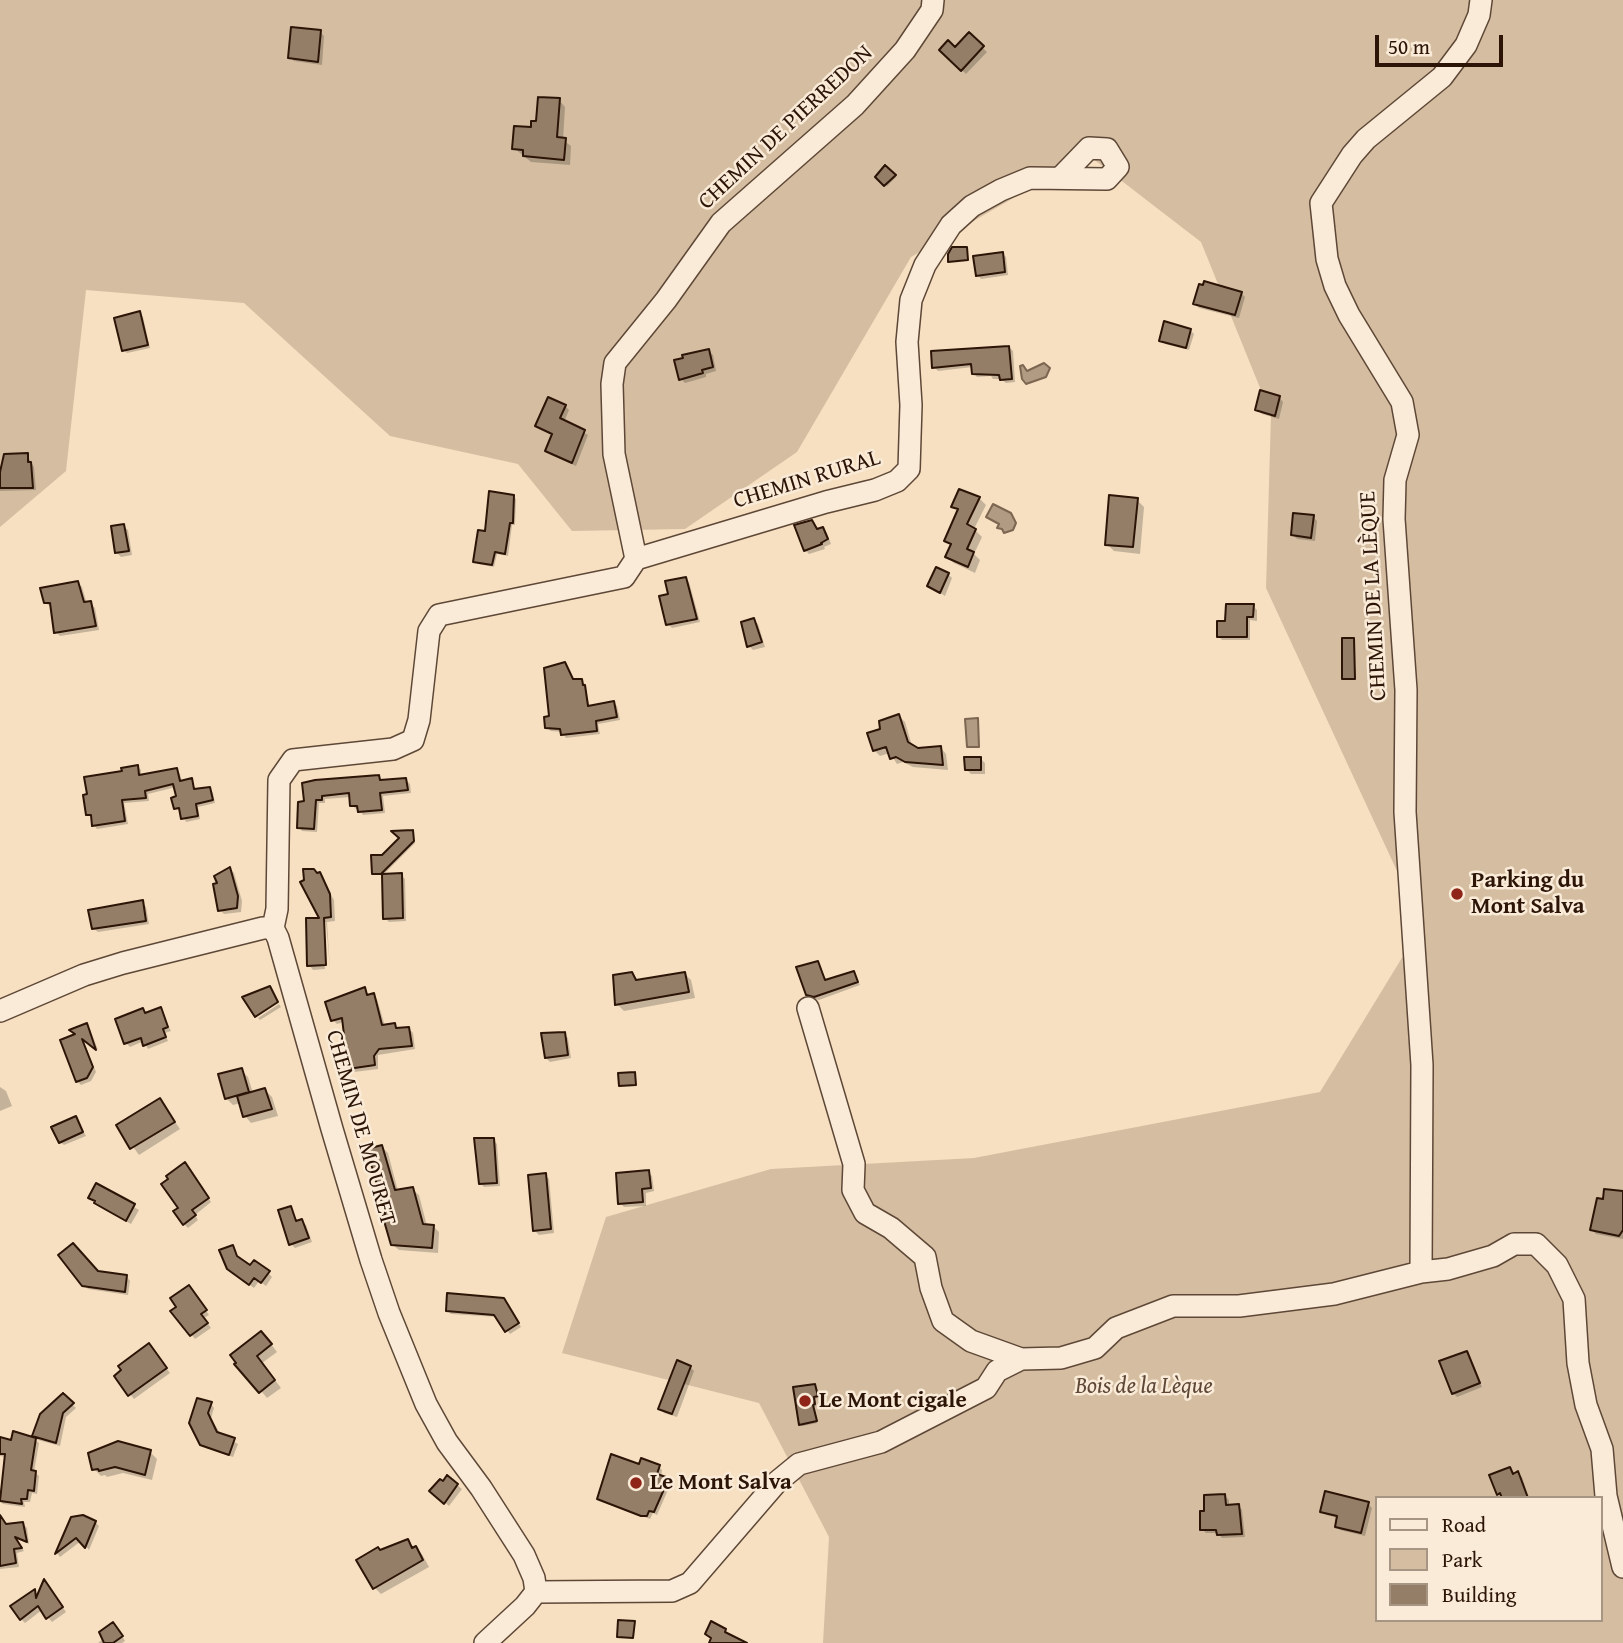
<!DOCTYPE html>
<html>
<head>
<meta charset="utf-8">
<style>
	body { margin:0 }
	#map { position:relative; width:1623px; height:1643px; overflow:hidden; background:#f6e0c1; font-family:"Gentium Book Plus",serif }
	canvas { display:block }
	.legend { position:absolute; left:1375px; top:1496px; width:228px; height:126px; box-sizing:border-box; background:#f9ebd7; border:2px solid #a79584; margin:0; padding:9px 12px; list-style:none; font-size:21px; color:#2c1407 }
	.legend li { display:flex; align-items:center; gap:14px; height:35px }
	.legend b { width:35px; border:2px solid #a79584 }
	.scale { position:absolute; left:1375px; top:35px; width:128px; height:32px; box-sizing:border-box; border:4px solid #2c1407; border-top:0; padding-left:9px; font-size:21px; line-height:24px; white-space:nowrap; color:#2c1407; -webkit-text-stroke:5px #f9ebd7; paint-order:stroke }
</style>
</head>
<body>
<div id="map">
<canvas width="1623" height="1643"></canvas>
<ul class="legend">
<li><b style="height:9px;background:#f9ebd7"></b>Road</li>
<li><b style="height:19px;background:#d4bda1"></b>Park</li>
<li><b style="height:19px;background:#957e68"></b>Building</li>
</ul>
<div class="scale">50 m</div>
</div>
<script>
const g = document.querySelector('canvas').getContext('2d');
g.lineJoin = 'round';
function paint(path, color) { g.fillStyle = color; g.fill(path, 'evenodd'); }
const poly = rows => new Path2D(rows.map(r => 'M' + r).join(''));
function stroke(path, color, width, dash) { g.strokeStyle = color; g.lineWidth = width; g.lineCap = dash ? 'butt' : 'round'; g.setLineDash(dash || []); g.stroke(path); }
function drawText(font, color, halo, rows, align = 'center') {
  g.font = font + ' "Gentium Book Plus",serif'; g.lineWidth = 5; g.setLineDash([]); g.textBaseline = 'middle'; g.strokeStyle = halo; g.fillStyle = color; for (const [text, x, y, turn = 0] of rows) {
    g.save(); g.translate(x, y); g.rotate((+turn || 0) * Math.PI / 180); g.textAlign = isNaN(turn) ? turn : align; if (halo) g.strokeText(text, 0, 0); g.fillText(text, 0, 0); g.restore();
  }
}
paint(poly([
	[0,0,1623,0,1623,1643,823,1643,829,1537,759,1403,562,1353,606,1217,771,1169,974,1158,1320,1092,1422,925,1266,588,1271,415,1201,242,1088,155,911,257,797,452,685,529,572,531,518,464,390,436,244,303,86,290,66,471,0,527],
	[1376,1498,1600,1498,1600,1620,1376,1620]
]), '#d4bda1');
const water = poly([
	[1044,363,1050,368,1046,377,1026,384,1022,379,1020,366,1023,365,1027,371,1044,363],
	[993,504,1011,513,1016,523,1013,530,1004,533,1002,529,997,528,999,524,986,517,993,504],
	[978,718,979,747,967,747,965,719,978,718]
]);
paint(water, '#b19b82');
stroke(water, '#7c6551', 2);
paint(poly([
	[320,32,324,36,322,65,294,61,290,57],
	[969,35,987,52,966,74,941,50,956,50],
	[559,100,565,107,563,140,571,146,570,165,531,162,514,148],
	[885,168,896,177,887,186,877,177],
	[966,249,968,261,949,261],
	[1002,253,1006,257,1008,275,981,279,978,275],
	[1241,293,1245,297,1239,318,1199,308,1195,304],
	[139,313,143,317,150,348,127,353,124,350],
	[1190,330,1194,334,1189,350,1165,344,1161,340],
	[1009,347,1013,351,1015,382,1006,383,1001,379,993,379,991,376,977,377,973,373,973,367,938,371,934,367],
	[708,351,713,355,716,371,706,374,706,377,685,383,681,379],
	[1279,397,1283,402,1279,419,1262,414,1257,410],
	[565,406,569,410,564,422,588,435,576,466,551,455,547,451,553,436,537,426],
	[27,455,34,467,36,490,0,491,0,466],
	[513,496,516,499,515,525,512,525,508,556,497,554,494,567,478,564,475,561,486,533],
	[979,498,986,505,974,529,982,537,974,554,980,560,975,573,954,563,947,557,952,546,946,540,959,512,953,506],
	[1137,500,1144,507,1140,554,1114,551,1107,544],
	[1313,517,1317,521,1315,541,1297,539,1293,535],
	[812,522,818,530,822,529,827,533,831,544,824,547,825,549,809,554,805,550],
	[123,526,128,530,132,555,121,557,117,553],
	[948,574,952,578,945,596,929,586],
	[685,579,689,582,700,622,672,628,668,624,670,596],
	[78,583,82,587,87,604,90,603,95,608,99,630,60,636,56,632,52,607,45,603],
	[1253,606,1257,610,1257,621,1250,620,1250,640,1222,640,1219,637,1227,622],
	[754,620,758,624,765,647,753,650,749,646],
	[1353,640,1356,680,1345,680,1343,678],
	[564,664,574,681,581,681,585,684,590,708,614,703,617,706,620,720,598,724,600,734,566,738,562,732,551,731,547,728],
	[899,716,905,722,912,746,917,750,941,748,946,754,948,770,913,767,903,762,897,764,890,753,880,756,874,750],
	[980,758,985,763,985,774,971,774,967,770],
	[137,766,141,770,141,776,177,770,180,774,182,782,191,780,196,790,210,789,213,793,215,803,198,807,200,819,186,822,181,811,175,808,178,798,176,787,148,794,149,801,124,803,128,824,97,829,94,825,93,818,87,814,124,773],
	[378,777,383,782,406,780,410,784,411,793,383,796,385,813,363,815,359,809,356,809,352,805,351,797,325,799,325,803,319,803,317,832,302,831,299,827,305,803,304,784],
	[413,832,415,843,383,875,375,875,373,873,383,857],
	[230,869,234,873,242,901,241,912,224,914,220,910],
	[319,874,334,900,335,921,327,922,330,969,326,922,322,922,325,969,313,970,309,965,322,920],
	[401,875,405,879,406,921,389,922,385,918],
	[142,902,146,907,149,924,98,932,93,928],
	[817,963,827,981,854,973,860,985,819,1000,812,998,808,994],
	[684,973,691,980,695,998,624,1011,617,1004,631,974,638,981],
	[364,989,369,996,373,995,377,999,385,1026,395,1025,399,1029,409,1029,413,1033,415,1049,378,1055,378,1069,354,1072,349,1068,344,1022,337,1024,333,1020],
	[279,1004,281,1007,260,1020,258,1018],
	[160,1009,171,1031,165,1033,168,1041,148,1049,144,1041,130,1047,126,1043,142,1010,147,1015],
	[86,1025,90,1029,98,1050,83,1040,96,1072,91,1081,81,1085,77,1081,77,1035],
	[564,1034,568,1038,571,1058,550,1062,546,1058],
	[241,1070,248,1077,253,1093,265,1090,272,1097,278,1116,251,1123,245,1116,241,1103,233,1105,226,1098],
	[0,1087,6,1091,12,1106,0,1111],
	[160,1100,180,1129,139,1155,118,1126],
	[76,1118,86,1136,64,1145,60,1142],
	[493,1140,497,1144,500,1186,484,1187,480,1183],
	[382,1147,388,1153,398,1191,412,1189,419,1195,427,1226,433,1226,439,1232,438,1253,399,1250,392,1244,387,1215],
	[189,1168,211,1202,195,1215,198,1220,188,1228,184,1224,181,1208],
	[648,1172,652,1176,654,1191,646,1193,646,1206,624,1207,620,1203],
	[545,1175,549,1179,554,1233,539,1235,534,1230],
	[97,1185,139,1210,131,1224,100,1207,91,1197],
	[1623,1195,1623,1239,1596,1234,1592,1230],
	[290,1208,298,1222,301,1221,306,1225,312,1242,295,1248,291,1244],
	[232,1247,240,1260,250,1268,268,1273,272,1277,266,1286,259,1281,254,1288,233,1273],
	[97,1273,127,1277,130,1281,128,1295,88,1289,84,1285],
	[192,1291,209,1315,204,1318,211,1328,195,1339,173,1311],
	[507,1303,521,1327,510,1334,498,1317,451,1314,448,1311],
	[268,1340,277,1352,262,1363,281,1388,267,1398,238,1363],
	[153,1349,170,1373,134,1399,116,1376],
	[1467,1353,1470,1357,1482,1387,1457,1397,1453,1393],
	[690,1367,694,1371,677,1417,664,1413,660,1408],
	[814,1385,818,1398,814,1399,816,1406,813,1407,817,1423,802,1426,801,1425],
	[63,1396,76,1408,66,1417,60,1446,38,1440,34,1436],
	[211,1404,214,1408,211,1418,221,1435,238,1444,233,1457,206,1448,191,1423],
	[0,1439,12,1443,35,1440,39,1443,34,1472,39,1476,37,1494,32,1493,30,1502,24,1502,25,1507,3,1504,0,1501,6,1457,0,1456],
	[150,1452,157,1459,152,1480,123,1473,107,1477,105,1475,101,1476,94,1469],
	[640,1466,659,1467,662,1470,661,1477,671,1483,657,1515,653,1513,650,1519,603,1502,599,1498],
	[1509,1469,1514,1475,1517,1473,1522,1477,1529,1498,1502,1498,1498,1494],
	[447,1477,462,1489,449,1506,436,1495],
	[1225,1496,1229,1500,1229,1506,1239,1506,1242,1510,1245,1537,1222,1538,1218,1533,1206,1533,1202,1529],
	[1368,1504,1372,1508,1365,1536,1340,1530,1337,1526,1339,1518,1326,1515,1322,1511],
	[72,1518,95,1522,99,1526,89,1550,81,1541,60,1557,57,1553],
	[23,1524,27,1528,29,1544,15,1538,24,1551,17,1553,19,1567,0,1569,0,1527],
	[407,1541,422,1554,429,1567,381,1594,375,1588],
	[48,1586,66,1612,52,1622,42,1610,25,1623,21,1619,34,1591,39,1596],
	[117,1628,125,1641,122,1643,98,1643]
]), '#0003');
const building = poly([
	[291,27,321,30,318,62,288,58,291,27],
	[969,32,984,46,961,71,939,50,948,40,955,47,969,32],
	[538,97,560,98,557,137,566,138,564,160,523,156,523,150,512,149,514,126,531,127,531,121,536,121,538,97],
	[885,165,896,175,884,186,875,177,885,165],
	[952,247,967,247,968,260,948,262,948,254,952,247],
	[1003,252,1005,272,976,276,973,256,1003,252],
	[1204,281,1242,292,1235,315,1193,304,1199,284,1203,285,1204,281],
	[140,311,148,345,122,351,114,318,140,311],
	[1164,321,1191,329,1186,348,1159,341,1164,321],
	[1009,346,1012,379,1000,380,999,375,972,374,971,364,932,368,931,351,1009,346],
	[709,349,713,367,702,370,703,373,679,380,674,360,683,358,682,355,709,349],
	[1260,390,1280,396,1275,416,1255,410,1260,390],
	[548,397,566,405,560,418,585,430,572,463,545,451,552,434,535,426,548,397],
	[28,453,28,462,31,462,33,488,0,488,0,472,4,454,28,453],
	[959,489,980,497,967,524,976,529,967,549,974,552,968,567,945,557,951,544,944,541,958,509,951,507,959,489],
	[489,491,514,495,513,523,510,523,505,554,495,552,492,565,473,562,478,530,485,531,489,491],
	[1109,495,1138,498,1133,547,1105,545,1109,495],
	[1293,513,1314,515,1311,538,1291,535,1293,513],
	[812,520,817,529,823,527,828,539,821,543,822,544,804,551,794,525,812,520],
	[124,524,129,551,115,553,111,526,124,524],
	[936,567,949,573,940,593,927,586,936,567],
	[686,577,697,619,666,625,659,596,668,594,665,581,686,577],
	[78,581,84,602,91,601,96,626,54,633,50,603,44,603,40,588,78,581],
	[1226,604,1254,604,1253,617,1247,617,1247,637,1217,637,1217,621,1225,621,1226,604],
	[754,618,762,642,747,647,741,622,754,618],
	[1342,638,1354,638,1355,679,1342,679,1342,638],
	[565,662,573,679,582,679,583,685,585,685,588,706,614,701,617,717,596,721,597,731,561,735,560,729,545,728,544,717,549,716,544,668,565,662],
	[899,714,908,742,918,748,941,746,943,765,905,762,896,757,890,759,886,747,873,751,867,733,880,729,879,721,899,714],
	[964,757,981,757,981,770,965,770,964,757],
	[138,765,139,775,177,768,180,781,192,778,194,789,210,787,213,800,196,804,198,816,181,819,179,808,174,809,171,798,176,796,173,784,145,791,146,798,122,800,125,821,92,826,91,815,86,815,83,795,87,794,84,777,122,771,121,768,138,765],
	[379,775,380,780,406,778,408,790,380,793,382,810,358,812,357,806,350,806,349,793,322,796,322,800,316,800,314,829,297,828,298,802,304,801,302,783,315,780,379,775],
	[413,830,414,841,381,874,372,874,371,855,382,855,399,838,391,831,413,830],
	[230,867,238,896,237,908,218,911,213,884,217,883,214,876,230,867],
	[303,869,314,869,317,873,320,872,330,894,331,917,324,918,326,965,307,966,306,918,319,918,300,882,304,880,303,869],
	[402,873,403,918,383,919,382,874,402,873],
	[143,900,146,921,92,929,88,910,143,900],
	[818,961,825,980,854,971,858,982,814,997,806,995,796,967,818,961],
	[632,972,636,980,685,972,689,992,615,1005,613,975,632,972],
	[270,986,278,1002,255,1017,242,997,270,986],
	[365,987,367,995,374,993,382,1025,395,1023,396,1028,409,1027,412,1046,379,1049,374,1056,375,1065,348,1069,342,1018,331,1021,325,1002,365,987],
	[161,1007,168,1027,163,1029,166,1037,143,1046,141,1038,124,1044,115,1019,143,1008,145,1013,161,1007],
	[87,1023,96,1050,82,1039,93,1067,87,1078,76,1082,60,1040,75,1034,69,1030,87,1023],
	[565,1032,568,1055,545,1058,541,1033,565,1032],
	[242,1068,249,1092,225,1099,218,1074,242,1068],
	[635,1072,636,1085,619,1086,618,1073,635,1072],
	[265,1088,272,1109,243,1117,237,1096,265,1088],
	[160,1098,175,1122,130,1149,116,1125,160,1098],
	[76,1116,83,1132,59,1143,51,1127,76,1116],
	[474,1138,494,1138,497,1183,479,1184,474,1138],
	[382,1145,395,1190,413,1187,423,1224,434,1225,432,1248,391,1245,382,1214,385,1214,367,1149,382,1145],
	[185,1162,209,1198,192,1210,196,1215,183,1225,173,1211,178,1208,161,1184,168,1179,166,1176,185,1162],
	[649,1170,651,1188,642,1189,643,1202,618,1204,616,1173,649,1170],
	[546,1173,551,1229,533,1231,528,1175,546,1173],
	[96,1183,135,1204,126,1221,94,1203,95,1201,88,1198,96,1183],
	[1604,1189,1623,1191,1623,1230,1619,1236,1590,1230,1597,1198,1603,1199,1604,1189],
	[291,1206,296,1221,302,1219,309,1238,289,1245,278,1210,291,1206],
	[73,1243,98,1271,127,1275,125,1292,82,1286,58,1255,73,1243],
	[233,1245,237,1256,250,1265,254,1260,270,1271,261,1283,254,1278,249,1285,227,1269,219,1250,233,1245],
	[189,1285,207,1310,201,1314,208,1323,190,1336,170,1311,176,1307,170,1298,189,1285],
	[447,1293,504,1298,519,1323,505,1332,494,1315,446,1311,447,1293],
	[261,1331,272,1344,257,1356,275,1380,259,1393,234,1364,236,1363,230,1355,261,1331],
	[149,1343,167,1368,128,1396,114,1376,121,1370,118,1366,149,1343],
	[1467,1351,1480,1383,1452,1394,1439,1361,1467,1351],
	[677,1360,691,1366,672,1414,658,1409,677,1360],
	[815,1384,818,1396,814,1397,815,1404,813,1405,817,1421,799,1425,793,1387,815,1384],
	[63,1393,74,1403,63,1413,56,1443,32,1436,40,1414,63,1393],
	[197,1398,212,1402,208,1413,217,1432,235,1438,229,1455,200,1445,189,1423,197,1398],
	[13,1431,36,1438,31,1470,36,1471,34,1491,28,1490,27,1499,21,1499,22,1504,0,1501,5,1454,0,1454,0,1437,11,1440,13,1431],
	[118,1441,151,1450,145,1475,115,1467,99,1471,98,1469,92,1470,88,1453,118,1441],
	[611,1454,639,1464,641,1458,660,1465,657,1474,669,1478,654,1512,649,1511,647,1516,641,1516,597,1499,611,1454],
	[1510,1467,1513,1474,1518,1471,1528,1498,1502,1498,1500,1493,1497,1495,1489,1475,1510,1467],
	[447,1475,458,1484,444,1504,429,1491,440,1479,443,1481,447,1475],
	[1325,1491,1369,1502,1361,1533,1335,1527,1337,1516,1320,1512,1325,1491],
	[1225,1494,1226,1505,1239,1504,1242,1534,1217,1535,1216,1530,1200,1530,1200,1511,1204,1511,1204,1495,1225,1494],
	[0,1515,6,1524,23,1522,27,1542,15,1537,22,1548,14,1549,16,1563,0,1566,0,1515],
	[83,1515,96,1521,85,1548,76,1538,55,1554,71,1517,83,1515],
	[408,1539,412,1548,416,1546,423,1560,373,1589,356,1560,378,1547,380,1550,408,1539],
	[44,1579,63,1607,46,1619,38,1606,20,1620,10,1606,35,1589,36,1598,44,1579],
	[618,1620,635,1621,633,1638,617,1637,618,1620],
	[711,1621,726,1629,725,1632,747,1643,709,1643,711,1638,705,1634,711,1621],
	[113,1622,123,1636,113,1643,104,1643,99,1632,113,1622]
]);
paint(building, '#957e68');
stroke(building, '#2c1407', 2);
const minor = poly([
	[636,559,826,502,875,490,897,481,909,469,911,405,907,342,911,300,925,265,951,225,972,206,1001,190,1030,178,1107,179,1118,167,1107,149,1089,148,1061,177],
	[273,928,277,909,279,780,293,760,393,749,413,740,419,720,429,631,439,615,624,577,636,559,614,454,612,384,615,363,666,300,721,223,855,105,905,50,932,10,933,0],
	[808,1008,854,1164,853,1190,865,1213,891,1228,925,1257,931,1288,943,1321,971,1341,1021,1359],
	[0,1011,84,975,123,963,263,928,273,928,278,938,332,1129,371,1260,389,1313,426,1404,447,1442,481,1488,524,1555,534,1578,536,1592],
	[1421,1272,1422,1065,1405,812,1406,690,1394,519,1395,480,1408,435,1402,402,1349,315,1335,286,1327,259,1321,203,1352,155,1366,139,1442,77,1466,45,1479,15,1481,0],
	[536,1592,672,1591,690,1583,777,1482,799,1464,881,1442,986,1388,997,1371,1021,1359,1061,1358,1095,1348,1116,1328,1173,1306,1239,1306,1334,1294,1421,1272,1448,1269,1493,1256,1514,1244,1536,1244,1557,1265,1574,1299,1578,1363,1586,1405,1602,1449,1606,1496,1623,1567],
	[485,1643,525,1606,536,1592]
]);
stroke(minor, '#5e4736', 24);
stroke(minor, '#f9ebd7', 21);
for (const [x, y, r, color] of [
	[1457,894,7,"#8f2418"],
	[805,1401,7,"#8f2418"],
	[636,1483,7,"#8f2418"]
]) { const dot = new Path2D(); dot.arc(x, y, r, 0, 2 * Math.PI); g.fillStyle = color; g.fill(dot); stroke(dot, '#f9ebd7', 2.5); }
drawText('23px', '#2c1407', '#f9ebd7', [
	["CHEMIN DE PIERREDON",786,128,-43],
	["CHEMIN RURAL",807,480,-17],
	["CHEMIN DE LA LÈQUE",1374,596,-93],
	["CHEMIN DE MOURET",360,1128,74]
]);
drawText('bold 23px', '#2c1407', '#f9ebd7', [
	["Parking du",1471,881],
	["Mont Salva",1471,907],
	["Le Mont cigale",819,1401],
	["Le Mont Salva",650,1483]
], 'left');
drawText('italic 23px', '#5e4735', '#f9ebd7', [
	["Bois de la Lèque",1144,1387]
]);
</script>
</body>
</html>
